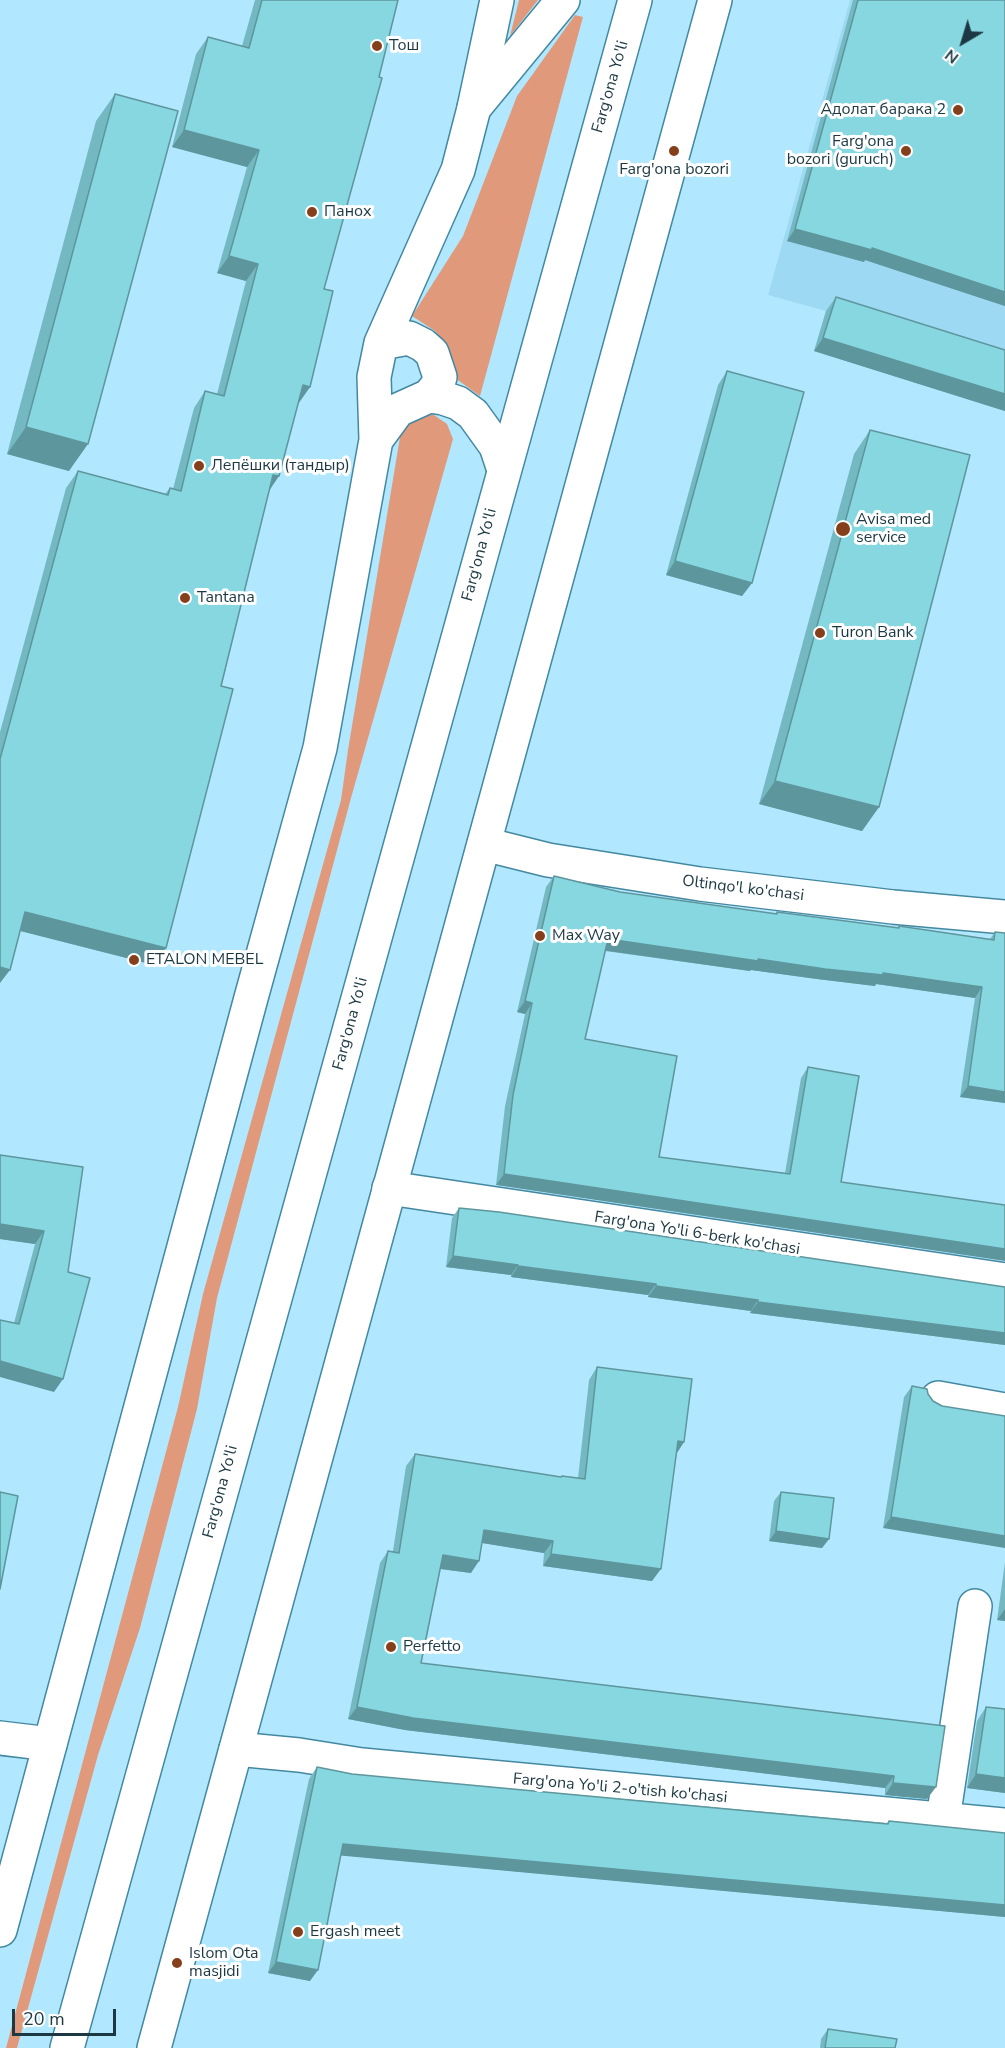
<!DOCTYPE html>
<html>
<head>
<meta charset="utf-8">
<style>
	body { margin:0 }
	#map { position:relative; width:1005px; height:2048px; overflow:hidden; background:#b2e8ff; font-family:"Nunito Sans",sans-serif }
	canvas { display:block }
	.north { position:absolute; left:933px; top:12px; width:60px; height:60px; -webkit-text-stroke:4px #fff; paint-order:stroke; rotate:218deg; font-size:16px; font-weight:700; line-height:24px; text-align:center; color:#1c3843 }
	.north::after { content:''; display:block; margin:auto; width:21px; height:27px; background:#1c3843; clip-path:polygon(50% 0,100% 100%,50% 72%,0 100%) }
	.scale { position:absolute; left:12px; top:2009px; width:104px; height:27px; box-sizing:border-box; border:3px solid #1c3843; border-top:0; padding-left:8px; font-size:18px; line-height:21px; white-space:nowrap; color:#1c3843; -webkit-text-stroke:4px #fff; paint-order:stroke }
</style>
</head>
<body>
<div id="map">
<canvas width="1005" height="2048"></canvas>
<div class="north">N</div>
<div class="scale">20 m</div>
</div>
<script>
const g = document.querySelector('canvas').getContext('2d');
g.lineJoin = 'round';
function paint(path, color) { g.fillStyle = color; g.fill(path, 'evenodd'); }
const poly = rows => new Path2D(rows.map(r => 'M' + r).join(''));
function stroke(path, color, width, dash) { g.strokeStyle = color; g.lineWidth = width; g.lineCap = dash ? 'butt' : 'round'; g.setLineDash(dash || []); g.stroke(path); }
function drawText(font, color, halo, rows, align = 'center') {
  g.font = font + ' "Nunito Sans",sans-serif'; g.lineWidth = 6; g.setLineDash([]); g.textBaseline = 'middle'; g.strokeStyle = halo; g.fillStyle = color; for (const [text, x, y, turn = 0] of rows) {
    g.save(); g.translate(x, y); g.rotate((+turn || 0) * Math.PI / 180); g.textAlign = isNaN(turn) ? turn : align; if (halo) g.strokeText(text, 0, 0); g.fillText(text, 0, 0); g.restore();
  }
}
paint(poly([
	[850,0,967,0,1005,48,1005,411,814,351,826,311,768,295]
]), '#9dd9f2');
paint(poly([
	[519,0,538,0,510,36],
	[575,15,583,17,480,396,448,373,445,346,441,338,435,331,412,316,463,236,517,96],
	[427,414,434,415,447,424,453,439,351,798,217,1298,197,1409,140,1628,98,1755,17,2048,6,2048,178,1407,203,1294,341,800,348,750,402,425]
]), '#e09a7b');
const street = poly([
	[484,844,548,860,700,884,893,907,1005,917],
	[389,1188,1005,1280],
	[938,1398,1005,1410],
	[0,1738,50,1744],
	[236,1749,299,1755,362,1765,1005,1825],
	[943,1819,975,1606]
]);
const secondary = poly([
	[381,343,409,338,423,345,432,353,440,377,437,386,429,396],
	[376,440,398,410,429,396,443,398,458,403,473,414,496,446,504,470],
	[0,1930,251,998,320,748,376,440,374,377,381,343,458,170,474,108,497,0]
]);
const primary = poly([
	[474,108,563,0],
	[67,2048,635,0],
	[154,2048,715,0]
]);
stroke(street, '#4388a1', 36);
stroke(secondary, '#4388a1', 36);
stroke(primary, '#4388a1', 36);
stroke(street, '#fff', 33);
stroke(secondary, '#fff', 33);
stroke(primary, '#fff', 33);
paint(poly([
	[255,0,398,0,324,289,310,387,298,404,269,490,154,965,20,931,0,983,0,732,66,488,78,471,165,494,170,488,173,489,194,408,205,391,217,394,246,281,217,273,247,167,172,147,196,54,208,37,242,46],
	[853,0,1005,0,1005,306,865,260,864,262,787,241],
	[115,94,69,471,7,454,96,121],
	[836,297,1005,350,1005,411,814,351,826,311],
	[727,371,752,583,742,596,666,575,718,385],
	[870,430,879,807,862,831,759,804,854,454],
	[554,876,620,892,776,914,777,912,898,928,899,926,990,939,995,932,1005,933,1005,1103,960,1097,975,998,876,984,875,986,817,979,751,970,750,971,605,951,585,1039,659,1157,785,1173,801,1078,808,1067,841,1182,496,1185,505,1106,525,1014,517,1012,546,887],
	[0,1155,68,1272,54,1392,14,1323,35,1244,0,1239],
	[459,1208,1005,1287,1005,1345,750,1313,751,1311,648,1297,648,1295,511,1277,511,1275,446,1267,452,1218],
	[597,1367,684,1442,677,1453,652,1581,543,1566,544,1553,482,1543,471,1573,440,1569,421,1663,945,1726,927,1799,885,1795,885,1788,405,1730,348,1719,380,1563,388,1551,393,1551,406,1466,415,1454,561,1477,562,1476,578,1478,589,1380],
	[912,1386,928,1394,933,1401,942,1406,1005,1416,883,1528,904,1397],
	[781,1492,829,1539,822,1548,769,1541,774,1501],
	[1005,1562,1005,1621,997,1620],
	[986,1707,1005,1709,1005,1793,967,1788,977,1721],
	[317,1767,352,1774,448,1783,887,1823,889,1821,1005,1833,1005,1917,341,1855,310,1981,268,1973,309,1779],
	[828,2029,895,2048,820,2048,821,2039]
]), '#74b9c1');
paint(poly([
	[184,130,259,150,247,167,172,147],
	[795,229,872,248,1005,292,1005,306,865,260,864,262,787,241],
	[229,256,258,264,246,281,217,273],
	[823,338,1005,394,1005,411,814,351],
	[303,385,310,387,298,404,291,402],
	[26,427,88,444,69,471,7,454],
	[273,475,279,476,267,494],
	[675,561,752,583,742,596,666,575],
	[775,781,879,807,862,831,759,804],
	[25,912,166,948,154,965,13,929],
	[608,939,758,959,883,973,982,987,975,998,876,984,875,986,817,979,751,970,750,971,601,950],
	[0,967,10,970,0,983],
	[525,1001,532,1003,525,1014,517,1012],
	[968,1086,1005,1092,1005,1103,960,1097],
	[504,1174,1005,1249,1005,1261,496,1185],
	[0,1224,44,1231,35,1244,0,1239],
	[453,1256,518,1265,511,1275,446,1267],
	[518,1266,656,1284,648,1295,511,1277],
	[656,1286,758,1300,751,1311,648,1297],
	[758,1302,1005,1333,1005,1345,750,1313],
	[0,1361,63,1379,54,1392,0,1377],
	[678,1441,684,1442,676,1454],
	[891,1517,1005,1536,1005,1548,883,1528],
	[484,1530,553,1541,544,1553,476,1542],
	[776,1531,829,1539,822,1548,769,1541],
	[551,1554,661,1569,652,1581,543,1566],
	[443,1555,479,1561,471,1573,434,1568],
	[1005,1609,1005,1621,997,1620],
	[357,1707,894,1776,885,1788,405,1730,348,1719],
	[976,1774,1005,1778,1005,1793,967,1788],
	[893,1783,936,1787,927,1799,885,1795],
	[343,1844,1005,1905,1005,1917,335,1855],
	[276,1962,318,1970,310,1981,268,1973]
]), '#5e969d');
const building = poly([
	[262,0,398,0,379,77,382,78,324,289,333,291,310,387,303,385,279,476,273,475,221,686,233,689,166,948,25,912,10,970,0,967,0,759,78,471,168,495,170,488,181,491,205,391,224,396,258,264,229,256,259,150,184,130,208,37,249,48,262,0],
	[858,0,1005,0,1005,292,872,248,872,250,795,229,858,0],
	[115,94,178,111,88,444,26,427,115,94],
	[836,297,1005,350,1005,394,823,338,836,297],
	[727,371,804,392,752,583,675,561,727,371],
	[870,430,970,455,879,807,775,781,870,430],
	[554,876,620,892,777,914,777,912,899,928,899,926,994,940,995,932,1005,933,1005,1092,968,1086,982,987,883,973,883,975,825,969,758,959,758,961,608,939,585,1039,677,1056,659,1157,790,1174,808,1067,859,1076,841,1182,1005,1205,1005,1249,504,1174,513,1095,532,1003,525,1001,554,876],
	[0,1155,83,1167,68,1272,90,1278,63,1379,0,1361,0,1320,19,1324,44,1231,0,1224,0,1155],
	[459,1208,499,1212,1005,1287,1005,1333,758,1302,758,1300,656,1286,656,1284,518,1266,518,1265,453,1256,459,1208],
	[597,1367,692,1379,684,1442,678,1441,661,1569,551,1554,553,1541,484,1530,479,1561,443,1555,421,1663,945,1726,936,1787,893,1783,894,1776,413,1718,357,1707,388,1551,399,1553,415,1454,561,1477,562,1476,585,1479,597,1367],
	[912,1386,927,1389,928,1394,933,1401,942,1406,1005,1416,1005,1536,891,1517,912,1386],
	[0,1492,18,1496,0,1589,0,1492],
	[781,1492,834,1498,829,1539,776,1531,781,1492],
	[986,1707,1005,1709,1005,1778,976,1774,986,1707],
	[317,1767,352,1774,448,1783,888,1824,889,1821,1005,1833,1005,1905,343,1844,318,1970,276,1962,317,1767],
	[828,2029,897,2039,895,2048,825,2048,828,2029]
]);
paint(building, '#87d7e0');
stroke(building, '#5e969d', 1.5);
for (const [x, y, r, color] of [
	[377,46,6,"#853f1b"],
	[958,110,6,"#853f1b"],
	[674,151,6,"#853f1b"],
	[906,151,6,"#853f1b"],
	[312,212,6,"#853f1b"],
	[199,466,6,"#853f1b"],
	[843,529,8,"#853f1b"],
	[185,598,6,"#853f1b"],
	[820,633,6,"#853f1b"],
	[540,936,6,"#853f1b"],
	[134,960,6,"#853f1b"],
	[391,1647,6,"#853f1b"],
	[298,1932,6,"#853f1b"],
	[177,1963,6,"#853f1b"]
]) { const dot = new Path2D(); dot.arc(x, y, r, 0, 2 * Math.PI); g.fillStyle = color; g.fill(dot); stroke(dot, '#fff', 2); }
drawText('16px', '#1c3843', '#fff', [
	["Тош",389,46],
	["Адолат барака 2",946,110,"right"],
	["Farg'ona",894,142,"right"],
	["bozori (guruch)",894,160,"right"],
	["Farg'ona bozori",674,170,"center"],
	["Панох",324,212],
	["Лепёшки (тандыр)",211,466],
	["Avisa med",856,520],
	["service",856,538],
	["Tantana",197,598],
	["Turon Bank",832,633],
	["Max Way",552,936],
	["ETALON MEBEL",146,960],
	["Perfetto",403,1647],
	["Ergash meet",310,1932],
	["Islom Ota",189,1954],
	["masjidi",189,1972]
], 'left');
drawText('16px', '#1c3843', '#fff', [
	["Farg'ona Yo'li",611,87,-74],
	["Farg'ona Yo'li",480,555,-75],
	["Oltinqo'l ko'chasi",743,889,7],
	["Farg'ona Yo'li",351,1024,-75],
	["Farg'ona Yo'li 6-berk ko'chasi",697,1234,9],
	["Farg'ona Yo'li",221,1492,-75],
	["Farg'ona Yo'li 2-o'tish ko'chasi",620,1789,5]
]);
</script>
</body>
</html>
